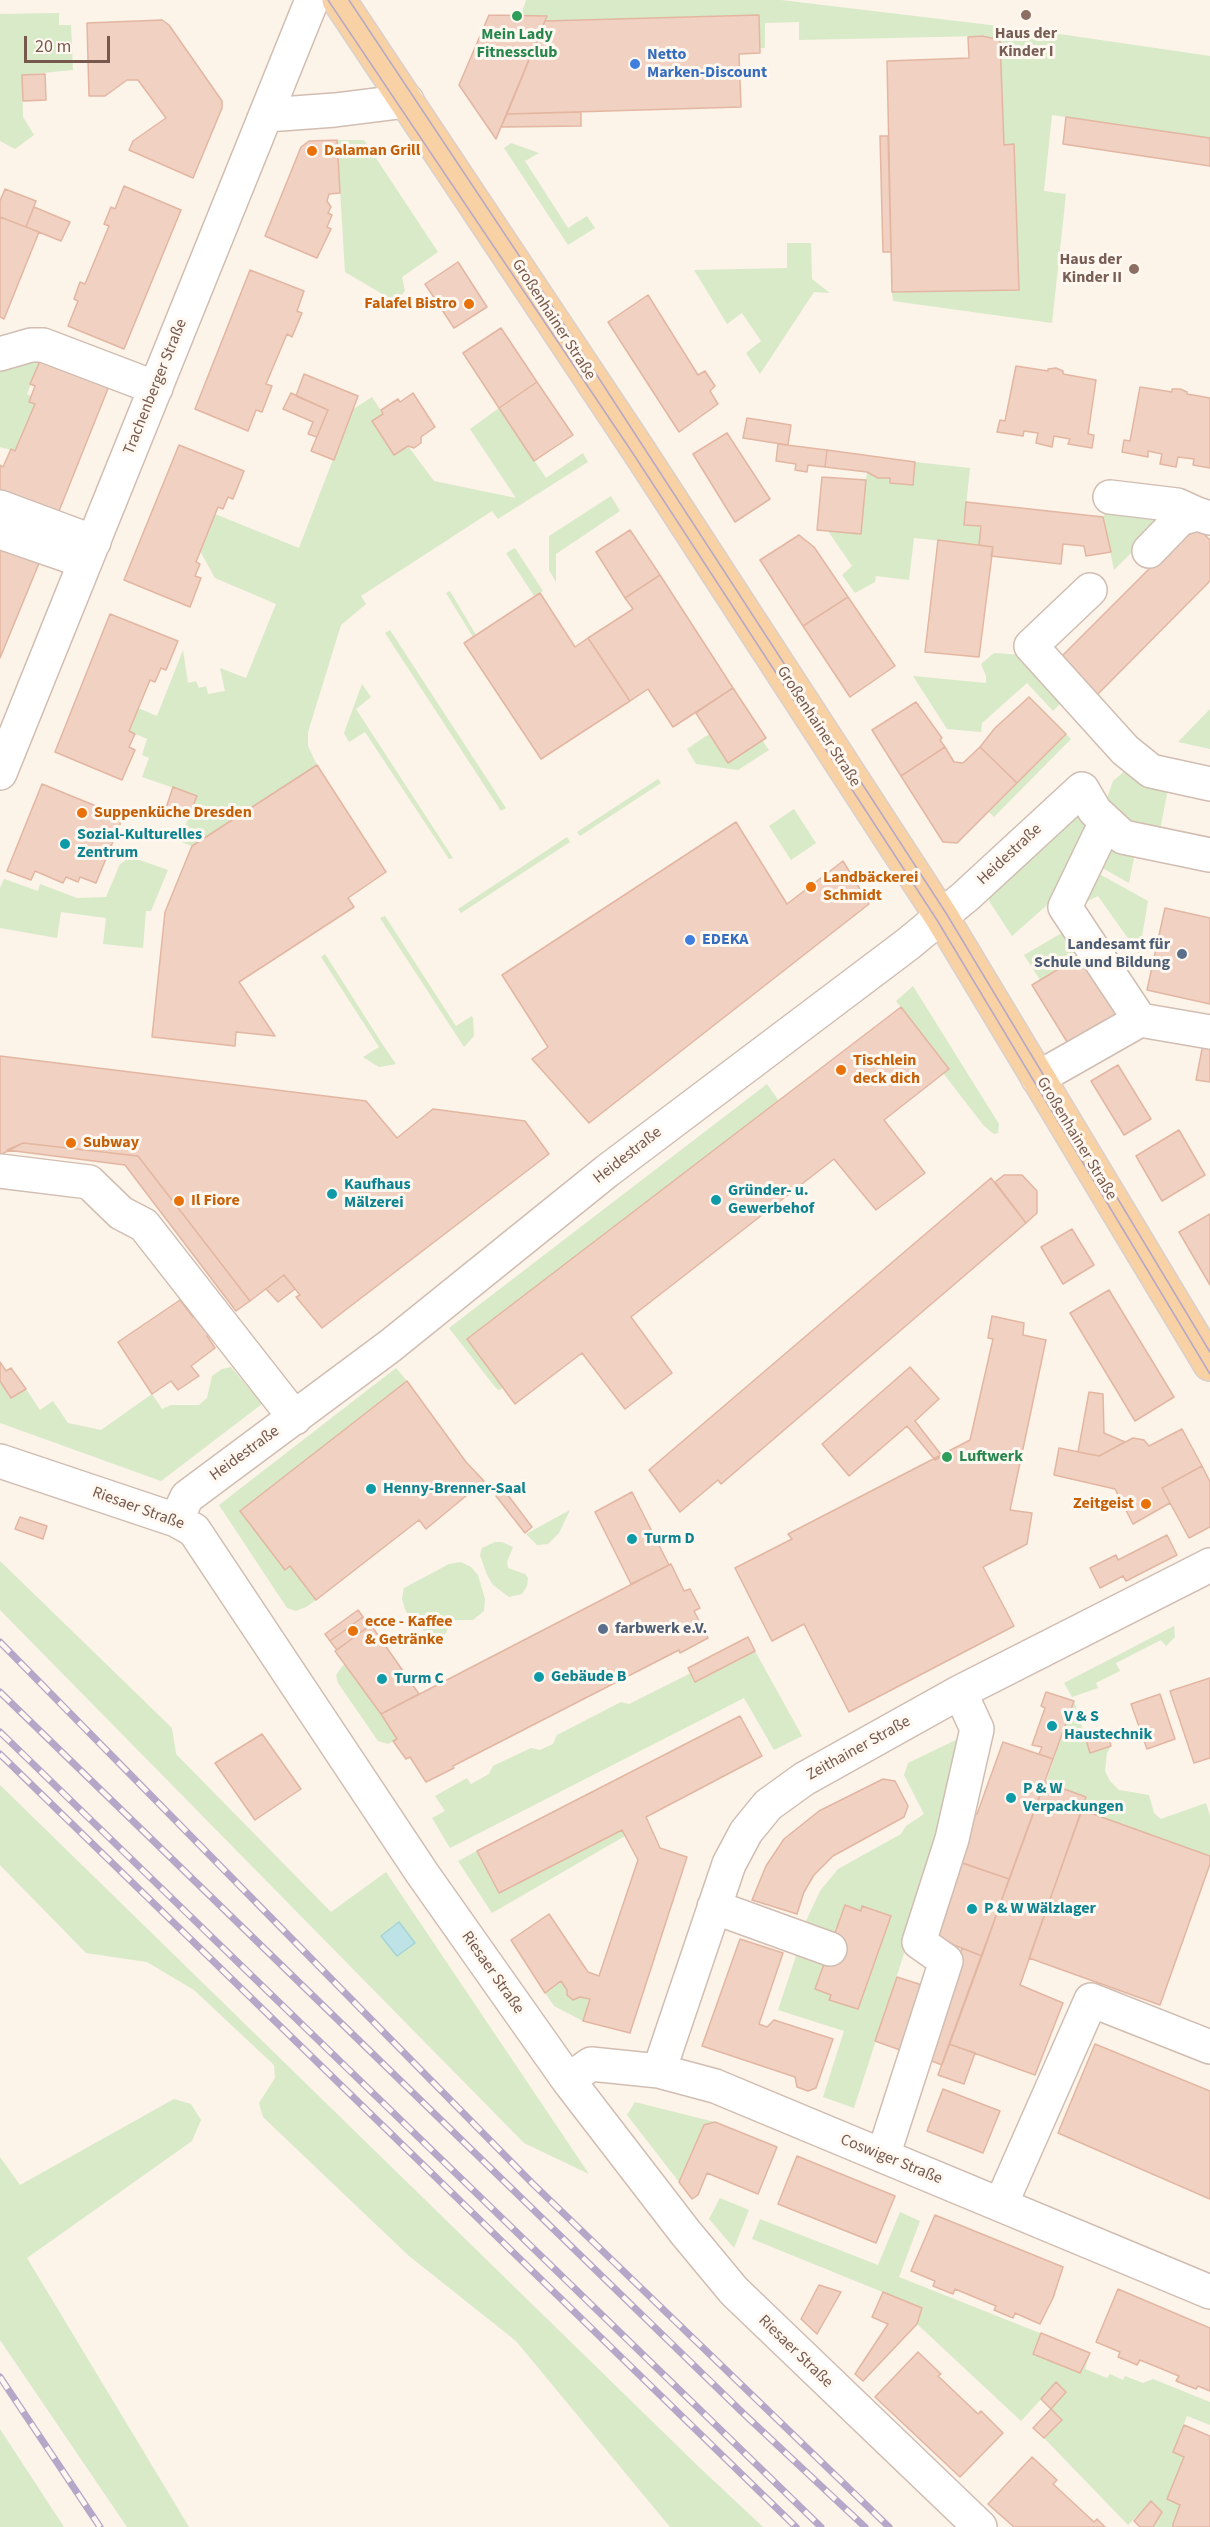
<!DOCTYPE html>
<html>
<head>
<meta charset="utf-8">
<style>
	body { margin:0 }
	#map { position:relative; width:1210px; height:2527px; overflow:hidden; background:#fcf3e9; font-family:"Source Sans 3",sans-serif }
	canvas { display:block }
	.scale { position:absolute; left:24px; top:36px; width:86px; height:27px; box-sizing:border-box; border:3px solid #77584d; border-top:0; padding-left:8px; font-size:18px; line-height:21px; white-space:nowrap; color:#77584d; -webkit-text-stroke:4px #fff8f0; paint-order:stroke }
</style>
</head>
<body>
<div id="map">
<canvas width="1210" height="2527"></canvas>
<div class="scale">20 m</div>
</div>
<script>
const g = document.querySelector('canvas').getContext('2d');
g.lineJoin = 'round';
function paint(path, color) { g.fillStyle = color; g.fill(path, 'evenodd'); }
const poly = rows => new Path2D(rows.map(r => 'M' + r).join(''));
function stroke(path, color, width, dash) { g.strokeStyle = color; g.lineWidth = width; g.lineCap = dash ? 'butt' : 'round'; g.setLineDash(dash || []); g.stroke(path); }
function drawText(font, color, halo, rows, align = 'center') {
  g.font = font + ' "Source Sans 3",sans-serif'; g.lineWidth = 6; g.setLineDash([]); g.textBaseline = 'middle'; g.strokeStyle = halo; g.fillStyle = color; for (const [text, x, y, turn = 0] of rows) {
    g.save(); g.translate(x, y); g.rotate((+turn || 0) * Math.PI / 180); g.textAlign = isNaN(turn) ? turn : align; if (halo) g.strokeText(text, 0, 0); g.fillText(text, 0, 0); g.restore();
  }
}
paint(poly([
	[526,0,781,0,1032,30,1210,56,1210,138,1052,115,1044,191,1066,194,1052,323,893,301,892,292,1019,289,1014,145,1004,145,1000,40,982,36,799,40,799,22,765,23,765,48,760,48,758,16,545,21,546,16,521,16],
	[59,13,59,25,71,25,73,70,22,75,23,117,34,135,15,149,0,141,0,14],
	[337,140,364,140,438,252,402,277,405,291,396,302,345,272],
	[511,143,539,153,525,161,568,228,587,216,595,228,568,245,504,148],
	[787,243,811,243,812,279,830,293,814,292,760,374,746,353,761,341,742,313,727,324,694,270,787,268],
	[43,354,27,394,31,396,29,402,35,404,15,451,0,447,0,363],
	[372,397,383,414,372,421,394,454,408,446,434,481,516,498,470,429,499,408,546,478,583,453,588,462,498,519,492,511,361,596,366,604,341,625,308,732,308,746,317,765,192,846,179,841,197,796,142,777,149,758,142,755,147,739,129,731,138,708,157,716,183,650,188,683,196,681,199,688,206,686,208,694,225,691,220,668,246,678,276,604,215,578,200,551,215,514,299,548,352,410],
	[915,462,970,468,964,525,981,526,979,545,914,538,909,580,876,576,875,582,855,593,842,575,852,566,828,531,866,480,867,472,913,484],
	[611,496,620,511,556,554,556,582,549,570,549,536],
	[1110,507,1168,516,1114,570,1103,517],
	[515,548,543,591,534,596,506,553],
	[450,591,476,635,473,637,446,593],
	[390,630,506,808,501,811,385,633],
	[994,653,1023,655,1064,700,1053,711,1027,683,982,723,981,732,947,729,913,676,986,683,986,676,981,664],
	[362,684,371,697,356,709,453,858,449,859,365,732,349,742,344,733],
	[1210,709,1210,749,1178,742],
	[709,734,728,763,762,740,769,750,738,770,696,764,687,749],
	[1066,734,1071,739,994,817,989,812],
	[1127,769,1168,789,1159,835,1128,830,1106,801,1113,781],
	[658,779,661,783,580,836,577,832],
	[794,809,816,843,791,860,769,826],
	[1077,814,1084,818,1086,825,1046,906,1012,936,989,901,991,892],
	[567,837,570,842,461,913,458,909],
	[1111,845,1135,853,1129,883,1097,865],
	[131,857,168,870,151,911,146,911,143,948,103,944,106,918,61,912,57,938,0,928,0,888,4,879,38,891,40,884,77,898,106,897,120,864],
	[1094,871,1148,901,1139,954,1098,896,1080,905],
	[385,916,456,1026,472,1016,473,1018,474,1036,464,1047,380,918],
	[1067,930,1082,955,1040,980,1024,955],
	[325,954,383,1045,396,1064,379,1067,363,1057,379,1047,321,957],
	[913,986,999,1124,998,1133,994,1134,984,1126,943,1073,948,1069,896,1001],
	[767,1084,779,1101,503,1388,499,1390,495,1387,449,1328],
	[231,1367,252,1392,260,1390,266,1401,161,1481,0,1423,0,1381,11,1398,26,1389,40,1410,53,1401,68,1423,101,1430,152,1394,162,1409,171,1405,199,1405,207,1398,212,1376,222,1369],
	[396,1368,407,1381,240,1511,285,1570,290,1566,316,1600,306,1607,296,1611,287,1608,219,1505],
	[570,1510,559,1533,548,1544,537,1545,526,1534],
	[495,1542,502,1542,513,1547,507,1562,508,1568,525,1574,528,1578,527,1586,522,1594,509,1597,493,1585,487,1575,480,1555,482,1548],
	[0,1561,172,1728,176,1754,331,1912,386,1872,589,2174,524,2143,0,1610],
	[461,1562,471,1567,478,1575,485,1599,484,1611,473,1620,452,1620,446,1633,439,1636,429,1635,410,1619,405,1609,402,1599,404,1588,449,1564],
	[1174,1626,1175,1637,1166,1646,1161,1640,1116,1663,1120,1671,1096,1683,1098,1688,1072,1697,1064,1683],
	[755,1651,802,1736,774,1750,744,1698,450,1848,432,1818,445,1811,435,1796,467,1778,471,1784,489,1774,493,1766,531,1748,540,1750,553,1744,557,1735,621,1702,629,1704,691,1673,696,1682],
	[344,1664,381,1714,397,1739,388,1744,378,1741,338,1683,336,1675],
	[1074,1701,1090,1753,1111,1746,1107,1753,1105,1771,1110,1781,1119,1790,1149,1795,1154,1813,1161,1819,1206,1803,1210,1816,1210,1856,1082,1810,1086,1797,1046,1782],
	[964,1736,947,1821,854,2108,823,2097,844,2031,778,2010,796,1956,827,1956,816,1989,831,1995,829,1999,858,2009,891,1916,863,1906,861,1911,845,1905,832,1941,806,1921,820,1891,838,1869,901,1834,906,1826,924,1814,904,1775,908,1763],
	[0,1785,700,2468,763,2527,670,2527,516,2341,409,2256,263,2117,259,2103,275,2078,274,2065,194,1990,147,1962,86,1953,0,1865],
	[622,1830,625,1836,492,1913,458,1861,477,1851,500,1893],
	[561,1981,567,1990,567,1995,573,1999,580,1997,590,1999,583,2021,554,2006,545,1993],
	[174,2099,191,2104,201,2120,192,2141,27,2258,189,2527,127,2527,0,2340,0,2157,20,2185],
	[635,2102,715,2122,704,2125,679,2182,627,2115],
	[720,2198,749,2210,734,2248,709,2219],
	[900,2212,920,2221,899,2277,1090,2353,1085,2369,1107,2378,1110,2374,1123,2380,1125,2376,1143,2383,1153,2379,1210,2402,1210,2425,1187,2416,1173,2452,1184,2457,1167,2499,1180,2505,1173,2527,1153,2527,1162,2512,1151,2502,1128,2525,1044,2438,1062,2420,1051,2409,1066,2392,1056,2383,1021,2421,917,2324,922,2308,752,2239,760,2219,878,2265],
	[0,2429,64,2527,0,2527]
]), '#d8eac8');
const water = poly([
	[399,1922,415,1943,397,1956,381,1936,399,1922]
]);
paint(water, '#bee3e6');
stroke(water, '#a4d4d7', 1.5);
const building = poly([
	[489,15,547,16,496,139,459,85,489,15],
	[759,15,760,53,739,54,741,107,507,114,545,21,759,15],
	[162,20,169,25,222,101,222,108,193,178,129,150,133,141,166,118,138,80,127,80,105,96,89,96,87,23,162,20],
	[982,36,1000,40,1004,145,1014,144,1019,290,892,292,887,61,969,58,968,37,982,36],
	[45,74,46,100,23,101,22,75,45,74],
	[581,112,581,126,501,127,507,114,581,112],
	[1066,117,1210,138,1210,166,1063,144,1066,117],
	[880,136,888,136,891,252,883,252,880,136],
	[337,140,340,193,329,194,327,201,331,207,328,213,332,215,327,227,331,229,317,258,265,236,301,147,309,141,337,140],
	[124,186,181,210,124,349,68,326,78,301,74,299,80,282,85,284,109,226,104,224,111,207,115,209,124,186],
	[5,189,36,201,26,227,0,217,0,201,5,189],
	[34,207,70,222,61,241,26,227,34,207],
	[0,217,39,232,4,319,0,317,0,217],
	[458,262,487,307,454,328,425,284,458,262],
	[250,270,304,291,297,311,302,313,292,337,287,334,266,384,272,386,262,412,256,410,248,431,195,409,250,270],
	[648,295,698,375,705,371,715,386,710,391,718,404,679,432,608,322,648,295],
	[501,328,537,382,499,408,463,353,501,328],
	[43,354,111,381,55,521,0,499,0,465,3,467,11,449,15,451,35,404,29,402,35,386,30,384,43,354],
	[1016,366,1048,371,1048,369,1056,368,1063,371,1063,374,1096,380,1088,434,1094,435,1092,448,1068,444,1070,439,1054,436,1052,447,1036,443,1038,433,1024,431,1023,436,997,432,1000,420,1005,421,1016,366],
	[304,374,358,396,334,460,311,451,328,410,296,396,304,374],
	[537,382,573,435,534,461,499,408,537,382],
	[1140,387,1172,392,1172,389,1180,389,1187,392,1187,394,1210,398,1210,468,1193,465,1194,459,1178,457,1176,467,1160,464,1162,454,1148,451,1148,457,1122,452,1124,440,1130,441,1140,387],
	[291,393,328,410,317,437,308,434,313,422,283,409,291,393],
	[413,393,435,427,421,437,421,443,414,448,408,446,394,455,372,421,383,414,381,410,398,399,400,402,413,393],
	[747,418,791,425,788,445,743,438,747,418],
	[727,433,770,499,735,522,693,454,727,433],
	[778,444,827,450,825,467,808,465,807,472,795,470,796,464,776,461,778,444],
	[179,445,244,471,233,499,228,497,223,509,218,507,196,562,200,564,195,576,201,578,190,607,124,580,179,445],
	[827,450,915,462,913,485,890,483,890,478,878,478,867,472,825,467,827,450],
	[822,477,866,480,861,534,817,530,822,477],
	[966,502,1103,517,1111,552,1086,556,1084,546,1063,544,1061,564,991,556,993,547,979,545,981,526,964,525,966,502],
	[1194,524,1210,540,1210,581,1096,696,1059,659,1194,524],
	[630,530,660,575,625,598,596,552,630,530],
	[799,535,814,547,848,597,803,626,760,560,799,535],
	[0,539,42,556,0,658,0,539],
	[938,540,993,547,979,657,925,652,938,540],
	[660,575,733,688,673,727,648,689,630,701,588,638,633,609,625,598,660,575],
	[540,593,575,647,588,638,630,701,541,759,464,643,540,593],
	[848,597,895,666,850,697,803,626,848,597],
	[110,614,178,641,166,670,161,668,155,682,150,680,129,731,135,734,129,747,135,750,122,780,55,752,110,614],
	[733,688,766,738,728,763,696,713,733,688],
	[1029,697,1066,734,1017,783,980,747,995,728,1029,697],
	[916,702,942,738,940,740,945,747,901,776,872,730,916,702],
	[945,747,954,762,963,763,980,747,1017,783,957,843,943,842,901,776,945,747],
	[317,765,386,872,348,898,354,907,239,982,275,1036,236,1032,235,1046,152,1037,165,912,192,846,317,765],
	[42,784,123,817,96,883,80,877,78,882,66,877,63,883,35,871,31,880,7,871,42,784],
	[173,787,197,796,188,819,165,811,173,787],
	[736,822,787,904,843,861,869,904,589,1123,532,1059,548,1047,502,975,736,822],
	[1165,908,1210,918,1210,1004,1147,990,1165,908],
	[1082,955,1118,1015,1069,1045,1032,985,1082,955],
	[901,1007,949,1069,884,1120,925,1173,876,1210,834,1159,631,1317,672,1373,625,1409,582,1353,515,1404,467,1339,901,1007],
	[1203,1044,1210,1045,1210,1082,1196,1080,1203,1044],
	[0,1056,366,1101,397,1138,433,1109,525,1121,549,1154,322,1328,296,1297,300,1295,284,1275,250,1301,138,1156,23,1143,0,1155,0,1056],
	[1118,1065,1151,1119,1124,1135,1091,1081,1118,1065],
	[1179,1130,1205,1175,1162,1201,1136,1156,1179,1130],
	[23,1143,138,1156,250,1301,236,1311,125,1165,7,1150,23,1143],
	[1004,1175,1022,1175,1037,1191,1037,1213,1026,1223,995,1182,1004,1175],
	[991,1178,1026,1223,721,1484,718,1480,680,1512,649,1470,991,1178],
	[1210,1214,1210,1285,1179,1232,1210,1214],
	[1072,1229,1094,1265,1063,1284,1041,1247,1072,1229],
	[284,1275,295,1289,278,1302,266,1289,284,1275],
	[1109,1290,1174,1397,1135,1421,1070,1313,1109,1290],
	[180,1300,193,1317,199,1312,213,1332,207,1336,215,1348,191,1366,199,1376,178,1390,171,1381,152,1394,118,1342,180,1300],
	[992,1316,1024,1323,1023,1335,1046,1340,1010,1510,1032,1513,1027,1544,983,1567,1014,1626,849,1712,804,1624,772,1641,735,1568,792,1539,788,1534,970,1440,993,1339,988,1338,992,1316],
	[0,1362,6,1371,11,1368,26,1389,11,1398,0,1381,0,1362],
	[910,1367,939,1399,915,1421,942,1456,935,1460,907,1426,849,1476,822,1444,910,1367],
	[407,1381,466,1462,484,1481,426,1529,419,1520,316,1600,290,1566,285,1570,240,1511,407,1381],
	[1089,1392,1103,1394,1104,1433,1125,1442,1099,1456,1078,1452,1089,1392],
	[1182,1429,1202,1466,1162,1488,1170,1503,1133,1524,1115,1489,1054,1475,1059,1448,1099,1456,1133,1438,1144,1440,1149,1446,1182,1429],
	[1202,1466,1210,1482,1210,1527,1189,1538,1162,1488,1202,1466],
	[504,1490,532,1527,525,1533,496,1496,504,1490],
	[632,1492,669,1565,631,1584,595,1512,632,1492],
	[20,1517,47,1526,43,1539,15,1529,20,1517],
	[1167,1535,1177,1555,1126,1581,1123,1576,1100,1588,1090,1568,1116,1555,1118,1560,1167,1535],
	[671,1564,684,1591,690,1589,700,1608,694,1611,708,1638,680,1653,679,1650,453,1766,454,1768,426,1782,410,1757,406,1759,393,1741,397,1739,381,1714,671,1564],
	[358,1610,363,1617,330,1641,325,1634,358,1610],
	[363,1617,369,1626,337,1650,330,1641,363,1617],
	[371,1625,419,1694,381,1714,335,1651,371,1625],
	[748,1637,755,1651,695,1682,688,1668,748,1637],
	[1210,1678,1210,1758,1194,1763,1170,1691,1210,1678],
	[1046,1692,1074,1701,1053,1759,1039,1754,1042,1747,1032,1745,1045,1708,1041,1706,1046,1692],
	[1160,1694,1175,1739,1147,1749,1131,1704,1160,1694],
	[740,1716,762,1756,646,1817,660,1848,687,1857,630,2033,583,2021,590,1999,580,1997,573,2000,567,1995,567,1990,561,1981,545,1993,511,1940,549,1914,588,1972,599,1976,638,1860,622,1830,499,1893,477,1851,740,1716],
	[1107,1733,1111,1746,1090,1753,1086,1740,1107,1733],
	[262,1734,301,1789,255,1820,215,1763,262,1734],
	[1003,1742,1053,1759,1009,1879,960,1862,974,1813,977,1814,1003,1742],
	[883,1779,895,1781,908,1806,904,1817,833,1856,814,1875,804,1892,797,1914,752,1900,766,1866,784,1839,819,1811,883,1779],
	[1045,1782,1086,1797,1020,1985,1063,2003,1035,2075,949,2044,1045,1782],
	[1082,1810,1210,1856,1210,1864,1160,2005,1029,1958,1082,1810],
	[962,1863,1009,1879,982,1956,936,1938,962,1863],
	[845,1905,861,1911,862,1906,891,1916,858,2009,829,2000,831,1995,815,1989,845,1905],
	[740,1939,783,1953,759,2024,767,2027,774,2020,833,2039,816,2088,808,2091,797,2087,795,2077,702,2046,740,1939],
	[962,1948,982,1956,942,2065,924,2058,962,1948],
	[897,1977,925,1986,903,2051,875,2041,897,1977],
	[949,2044,975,2053,964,2084,938,2075,949,2044],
	[1095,2044,1210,2091,1210,2199,1058,2133,1095,2044],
	[943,2089,1000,2111,983,2153,927,2131,943,2089],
	[715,2122,777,2147,758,2194,707,2173,698,2195,692,2199,679,2182,704,2125,715,2122],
	[797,2156,895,2196,876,2243,778,2204,797,2156],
	[935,2215,1063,2267,1053,2298,1040,2324,1015,2313,1013,2318,994,2310,996,2306,955,2289,953,2294,933,2286,935,2281,911,2271,935,2215],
	[819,2285,841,2292,817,2334,801,2319,819,2285],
	[1118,2289,1210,2328,1210,2391,1198,2386,1196,2389,1176,2381,1179,2376,1140,2360,1137,2365,1128,2361,1118,2357,1120,2352,1096,2342,1118,2289],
	[883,2292,922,2308,917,2324,863,2381,855,2374,888,2324,872,2317,883,2292],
	[1041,2333,1090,2353,1080,2373,1033,2354,1041,2333],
	[918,2352,941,2374,938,2376,978,2414,981,2411,1003,2433,960,2477,875,2397,918,2352],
	[1056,2382,1066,2392,1051,2409,1041,2399,1056,2382],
	[1051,2409,1062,2420,1044,2438,1033,2428,1051,2409],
	[1184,2425,1210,2436,1210,2527,1173,2527,1173,2524,1180,2505,1167,2499,1184,2457,1173,2452,1184,2425],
	[1032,2457,1057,2480,1053,2484,1094,2522,1097,2519,1105,2527,1014,2527,988,2504,1032,2457],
	[1151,2501,1162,2512,1153,2527,1140,2527,1134,2521,1151,2501]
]);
paint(building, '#f1d1c2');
stroke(building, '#e3b6a2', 1.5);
const minor = poly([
	[267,115,335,110,407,101],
	[0,354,31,345,43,345,156,388],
	[1110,497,1177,505,1197,514],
	[0,507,94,542],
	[0,532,72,557],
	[1149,551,1180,519,1197,514,1210,518],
	[1090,590,1031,646,1125,750,1151,771,1210,784],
	[0,773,312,0],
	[1106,822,1065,907,1140,1020,1210,1032],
	[1038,1078,1140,1020],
	[0,1171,89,1182,121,1213,144,1225,295,1418],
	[0,1461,176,1520,194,1530,422,1873,568,2080,685,2232,734,2291,980,2527],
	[176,1520,187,1497,390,1346,607,1171,908,944,966,896,1082,789,1095,811,1123,837,1210,855],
	[714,1907,830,1949],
	[659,2071,729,1864,746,1832,768,1805,804,1779,960,1692,1210,1565],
	[568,2080,591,2064,659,2071,715,2086,1210,2292],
	[883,2156,946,1961,919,1942,952,1839,977,1729,960,1692],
	[1001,2204,1091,2000,1210,2047]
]);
const major = poly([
	[339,0,639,451,941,916,1210,1364]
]);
stroke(minor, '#d1bdb1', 36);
stroke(major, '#d9d0cd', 36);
stroke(minor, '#fff', 33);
stroke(major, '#f8d2a4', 33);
stroke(poly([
	[328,0,634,455,937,920,1210,1374],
	[349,0,528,269,946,913,1210,1352]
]), '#b5a7c7', 1.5);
const rail = poly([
	[0,1642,532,2183,889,2527],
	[0,1692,744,2414,865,2527],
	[0,1732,821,2527],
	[0,1754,796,2527],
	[0,2377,100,2527]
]);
stroke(rail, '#b5a7c7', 7);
stroke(rail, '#fff8f0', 4.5, [14]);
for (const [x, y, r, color] of [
	[1026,15,6,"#8d6e63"],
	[517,16,6,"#2e9e5b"],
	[635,64,6,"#3f7fe0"],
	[312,151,6,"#e8710a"],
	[1134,269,6,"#8d6e63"],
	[469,304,6,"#e8710a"],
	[82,813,6,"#e8710a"],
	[65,844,6,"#0f9aa8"],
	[811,887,6,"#e8710a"],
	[690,940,6,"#3f7fe0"],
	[1182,954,6,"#5c6f8a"],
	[841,1070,6,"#e8710a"],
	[71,1143,6,"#e8710a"],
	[332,1194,6,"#0f9aa8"],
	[716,1200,6,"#0f9aa8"],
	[179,1201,6,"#e8710a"],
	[947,1457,6,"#2e9e5b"],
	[371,1489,6,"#0f9aa8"],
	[1146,1504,6,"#e8710a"],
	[632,1539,6,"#0f9aa8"],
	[603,1629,6,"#5c6f8a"],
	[353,1631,6,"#e8710a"],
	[539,1677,6,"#0f9aa8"],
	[382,1679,6,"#0f9aa8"],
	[1052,1726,6,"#0f9aa8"],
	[1011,1798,6,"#0f9aa8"],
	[972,1909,6,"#0f9aa8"]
]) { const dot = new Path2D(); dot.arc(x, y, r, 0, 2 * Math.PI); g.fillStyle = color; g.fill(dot); stroke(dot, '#fff8f0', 2); }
drawText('bold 16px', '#785e54', '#fff8f0', [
	["Haus der",1026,34],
	["Kinder I",1026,52],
	["Haus der",1122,260,"right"],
	["Kinder II",1122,278,"right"]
]);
drawText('bold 16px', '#27864d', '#fff8f0', [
	["Mein Lady",517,35],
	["Fitnessclub",517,53],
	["Luftwerk",959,1457,"left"]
]);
drawText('bold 16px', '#366cbe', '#fff8f0', [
	["Netto",647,55],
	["Marken-Discount",647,73],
	["EDEKA",702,940]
], 'left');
drawText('bold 16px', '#c56008', '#fff8f0', [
	["Dalaman Grill",324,151],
	["Falafel Bistro",457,304,"right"],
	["Suppenküche Dresden",94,813],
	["Landbäckerei",823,878],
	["Schmidt",823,896],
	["Tischlein",853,1061],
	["deck dich",853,1079],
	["Subway",83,1143],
	["Il Fiore",191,1201],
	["Zeitgeist",1134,1504,"right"],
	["ecce - Kaffee",365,1622],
	["& Getränke",365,1640]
], 'left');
drawText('16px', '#77584d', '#fff8f0', [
	["Großenhainer Straße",553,320,57],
	["Trachenberger Straße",156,387,-68],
	["Großenhainer Straße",818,727,57],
	["Heidestraße",1010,855,-43],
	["Großenhainer Straße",1076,1139,59],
	["Heidestraße",628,1156,-38],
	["Heidestraße",245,1454,-36],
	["Riesaer Straße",138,1509,20],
	["Zeithainer Straße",859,1749,-29],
	["Riesaer Straße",492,1973,55],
	["Coswiger Straße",891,2160,22],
	["Riesaer Straße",795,2352,44]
]);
drawText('bold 16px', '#0d838f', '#fff8f0', [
	["Sozial-Kulturelles",77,835],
	["Zentrum",77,853],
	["Kaufhaus",344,1185],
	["Mälzerei",344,1203],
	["Gründer- u.",728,1191],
	["Gewerbehof",728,1209],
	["Henny-Brenner-Saal",383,1489],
	["Turm D",644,1539],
	["Gebäude B",551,1677],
	["Turm C",394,1679],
	["V & S",1064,1717],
	["Haustechnik",1064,1735],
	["P & W",1023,1789],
	["Verpackungen",1023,1807],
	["P & W Wälzlager",984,1909]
], 'left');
drawText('bold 16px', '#4e5e75', '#fff8f0', [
	["Landesamt für",1170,945],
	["Schule und Bildung",1170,963],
	["farbwerk e.V.",615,1629,"left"]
], 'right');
</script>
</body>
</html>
